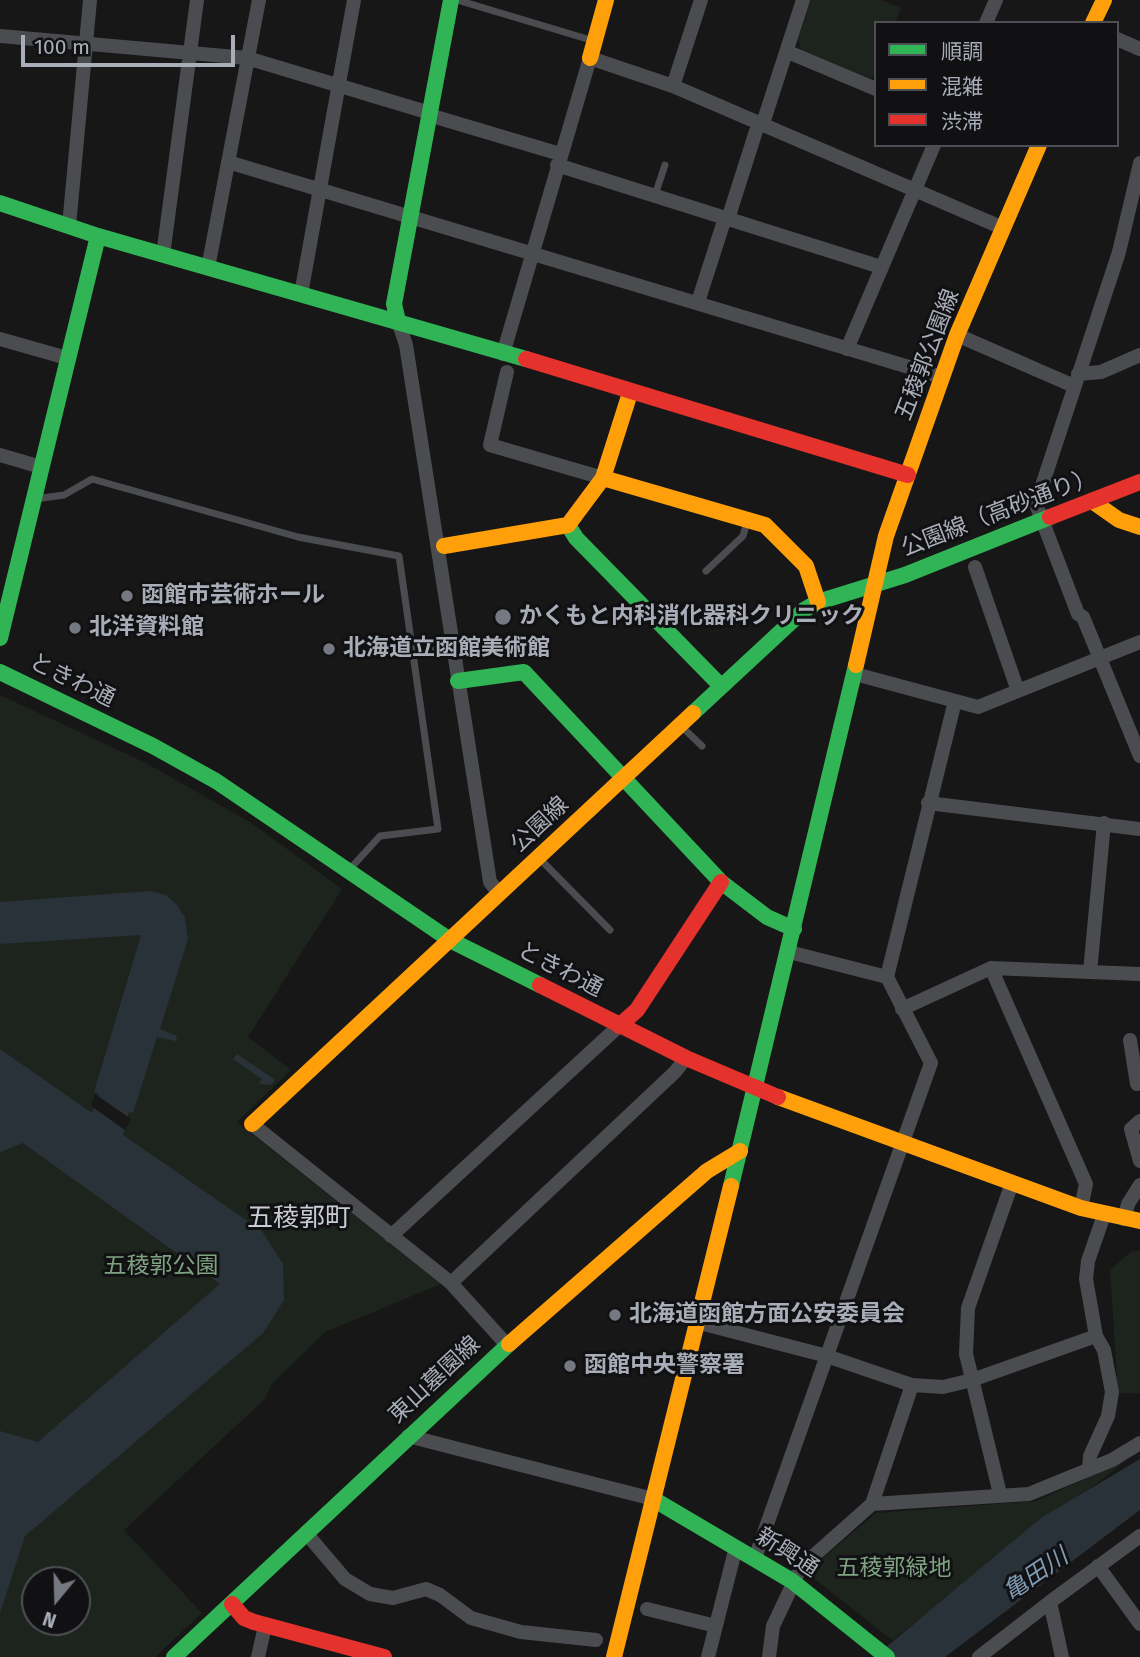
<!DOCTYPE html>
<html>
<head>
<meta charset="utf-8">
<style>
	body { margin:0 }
	#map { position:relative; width:1140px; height:1657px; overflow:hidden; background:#171717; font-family:"Fira Sans","Noto Sans JP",sans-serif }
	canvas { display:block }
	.legend { position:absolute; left:874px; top:21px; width:245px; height:126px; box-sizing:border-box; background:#111113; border:2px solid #4d4f55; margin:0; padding:9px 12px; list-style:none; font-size:21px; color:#a8adb8 }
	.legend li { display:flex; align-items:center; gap:14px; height:35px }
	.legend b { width:35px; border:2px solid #4d4f55 }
	.north { position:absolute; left:21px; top:1566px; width:70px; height:70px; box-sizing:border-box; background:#111113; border:2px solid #4d4f55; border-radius:50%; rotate:199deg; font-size:19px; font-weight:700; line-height:28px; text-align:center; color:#a8adb8 }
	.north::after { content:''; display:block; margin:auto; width:24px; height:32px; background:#757880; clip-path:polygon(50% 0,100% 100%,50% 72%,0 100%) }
	.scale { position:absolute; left:21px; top:35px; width:214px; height:32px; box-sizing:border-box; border:4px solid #a8adb8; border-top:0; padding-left:9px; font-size:21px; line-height:24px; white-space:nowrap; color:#a8adb8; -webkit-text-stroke:5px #111113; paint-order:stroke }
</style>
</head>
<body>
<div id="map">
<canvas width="1140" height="1657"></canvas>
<ul class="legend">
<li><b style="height:9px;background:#30b455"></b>順調</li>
<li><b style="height:9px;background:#ff9f0a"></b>混雑</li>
<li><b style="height:9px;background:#e5322d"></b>渋滞</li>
</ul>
<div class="north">N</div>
<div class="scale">100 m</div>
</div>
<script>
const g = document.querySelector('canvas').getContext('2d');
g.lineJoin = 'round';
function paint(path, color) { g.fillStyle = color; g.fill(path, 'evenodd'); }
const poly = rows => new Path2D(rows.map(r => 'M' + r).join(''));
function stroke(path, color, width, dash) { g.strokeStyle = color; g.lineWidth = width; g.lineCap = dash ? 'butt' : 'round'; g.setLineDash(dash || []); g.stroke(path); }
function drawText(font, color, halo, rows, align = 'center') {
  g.font = font + ' "Fira Sans","Noto Sans JP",sans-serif'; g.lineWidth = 6; g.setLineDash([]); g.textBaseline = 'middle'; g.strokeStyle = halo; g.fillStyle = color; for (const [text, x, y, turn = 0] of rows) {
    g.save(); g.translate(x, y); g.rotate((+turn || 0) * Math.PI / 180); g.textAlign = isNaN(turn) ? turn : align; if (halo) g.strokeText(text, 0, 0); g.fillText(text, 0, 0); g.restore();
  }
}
paint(poly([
	[811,0,881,0,901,8,895,23,876,23,876,70,872,79,802,51,798,40],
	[0,695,146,763,250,822,342,889,248,1037,291,1070,237,1122,441,1284,325,1332,271,1385,265,1399,124,1530,202,1613,155,1657,0,1657],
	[35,1580,77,1580,77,1622,35,1622],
	[1132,1251,1140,1251,1140,1393,1118,1393,1110,1270],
	[1127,1460,892,1640,812,1577,812,1567,876,1513,1036,1501]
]), '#1d241e');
paint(poly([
	[150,891,166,895,177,905,185,918,188,939,160,1029,177,1036,176,1041,157,1037,133,1113,129,1112,123,1135,262,1231,283,1264,284,1300,263,1333,25,1536,0,1613,0,1431,38,1442,220,1284,23,1143,0,1152,0,1049,92,1113,99,1094,94,1092,141,935,0,944,0,902],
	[237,1054,275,1080,271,1085,259,1084,262,1079,233,1059],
	[1140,1459,1140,1510,945,1657,874,1657,1041,1518]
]), '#2a3239');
paint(poly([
	[95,1094,131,1119,125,1130,91,1106]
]), '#171717');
stroke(poly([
	[457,0,594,41],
	[655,195,665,165],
	[35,499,64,495,92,479,298,537,399,556,438,829,380,836,348,871],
	[706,571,743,536,747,522],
	[413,654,453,647],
	[682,727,702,746],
	[539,858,610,930]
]), '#4b4c50', 7);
stroke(poly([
	[986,23,996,0],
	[0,36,247,58,430,113],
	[1117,39,1140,49],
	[788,52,876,89],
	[673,86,701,0],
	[429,115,560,154],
	[765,117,803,0],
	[228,162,942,377],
	[1140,163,1119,252,1036,504,1078,614,1083,617,1140,756],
	[557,165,881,267],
	[728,219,756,131],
	[69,226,90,0],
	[163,255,197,0],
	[208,268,259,0],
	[301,294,354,0],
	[698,302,725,218],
	[398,321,406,345,490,882,499,893],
	[957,335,1074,386],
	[0,339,67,358],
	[847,349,934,145],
	[503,354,590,58,673,86,1003,228],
	[507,372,490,445,603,478],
	[1078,374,1101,372,1140,355],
	[0,455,41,467],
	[975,567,1018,691],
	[855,674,978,707,1140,642],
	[928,803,1140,829],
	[789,952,887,977],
	[991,968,1086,1184,1081,1208],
	[1090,972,1104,823],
	[902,1009,991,968,1140,974],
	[1130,1040,1137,1084],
	[1140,1121,1131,1129,1140,1161],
	[252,1124,451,1283,507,1345],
	[1124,1219,1128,1204,1140,1185],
	[391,1236,619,1026],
	[451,1283,675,1072,686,1058],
	[696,1322,827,1356,912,1385,943,1387,972,1380,1096,1336],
	[408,1436,653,1499],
	[1089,1469,1090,1456,1108,1416,1112,1392,1104,1350,1096,1336,1086,1279,1088,1261,1104,1215],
	[1000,1494,966,1354,968,1308,1012,1183],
	[872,1504,912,1385],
	[306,1533,345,1579,370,1594,393,1598,426,1589,440,1595,471,1618,521,1632,596,1640],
	[755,1558,931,1063,887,977,955,701],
	[1098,1566,1140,1624],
	[647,1609,716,1626],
	[258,1657,265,1626],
	[708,1657,736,1547],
	[769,1657,773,1626,801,1567,872,1504,1029,1494,1112,1460,1140,1443],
	[979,1657,1050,1602],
	[1062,1657,1050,1602,1140,1536]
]), '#4b4c50', 14);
stroke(poly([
	[0,203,98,236,526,359],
	[398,321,394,304,451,0],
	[568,525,576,538,721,686],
	[0,638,98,236],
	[0,672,153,746,216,781,450,940,540,985],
	[458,681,524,672,721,882,767,917,794,929],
	[693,713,804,610,818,602,905,575,1050,517],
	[731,1186,856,665],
	[653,1499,792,1581,887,1657],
	[174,1657,509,1344]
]), '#30b455', 16);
stroke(poly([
	[1093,23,1104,0],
	[590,58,606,0],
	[603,478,765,525,806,566,818,602],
	[1092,501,1119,520,1140,527],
	[444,546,568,525,603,478,630,393],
	[856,665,886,536,957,335,1039,145],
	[778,1097,1081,1208,1140,1221],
	[252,1124,693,713],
	[509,1344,707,1171,740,1151],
	[614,1657,731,1186]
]), '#ff9f0a', 16);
stroke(poly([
	[526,359,908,475],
	[1050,517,1140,482],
	[540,985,686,1058,778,1097],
	[619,1026,637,1010,721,882],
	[232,1604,244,1618,254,1622,384,1657]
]), '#e5322d', 16);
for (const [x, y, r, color] of [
	[127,596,7,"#757880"],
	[503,617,9,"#757880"],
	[75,628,7,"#757880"],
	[329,649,7,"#757880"],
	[615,1315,7,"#757880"],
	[570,1366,7,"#757880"]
]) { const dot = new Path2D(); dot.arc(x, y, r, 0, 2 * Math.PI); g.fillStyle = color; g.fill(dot); stroke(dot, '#111113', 2.5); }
drawText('23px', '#a8adb8', '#111113', [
	["五稜郭公園線",928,355,-69],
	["公園線（高砂通り）",999,513,-21],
	["ときわ通",72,681,26],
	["公園線",540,825,-43],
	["ときわ通",560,970,27],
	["東山墓園線",435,1380,-43],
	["新興通",787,1553,33]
]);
drawText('bold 23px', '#a8adb8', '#111113', [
	["函館市芸術ホール",141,596],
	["かくもと内科消化器科クリニック",519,617],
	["北洋資料館",89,628],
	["北海道立函館美術館",343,649],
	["北海道函館方面公安委員会",629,1315],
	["函館中央警察署",584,1366]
], 'left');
drawText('23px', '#7fa381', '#111113', [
	["五稜郭公園",161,1267],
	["五稜郭緑地",894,1569]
]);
drawText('italic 24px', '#7f9bb3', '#111113', [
	["亀田川",1036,1575,-34]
]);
drawText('26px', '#c9ccd4', '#111113', [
	["五稜郭町",299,1219]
]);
</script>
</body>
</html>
